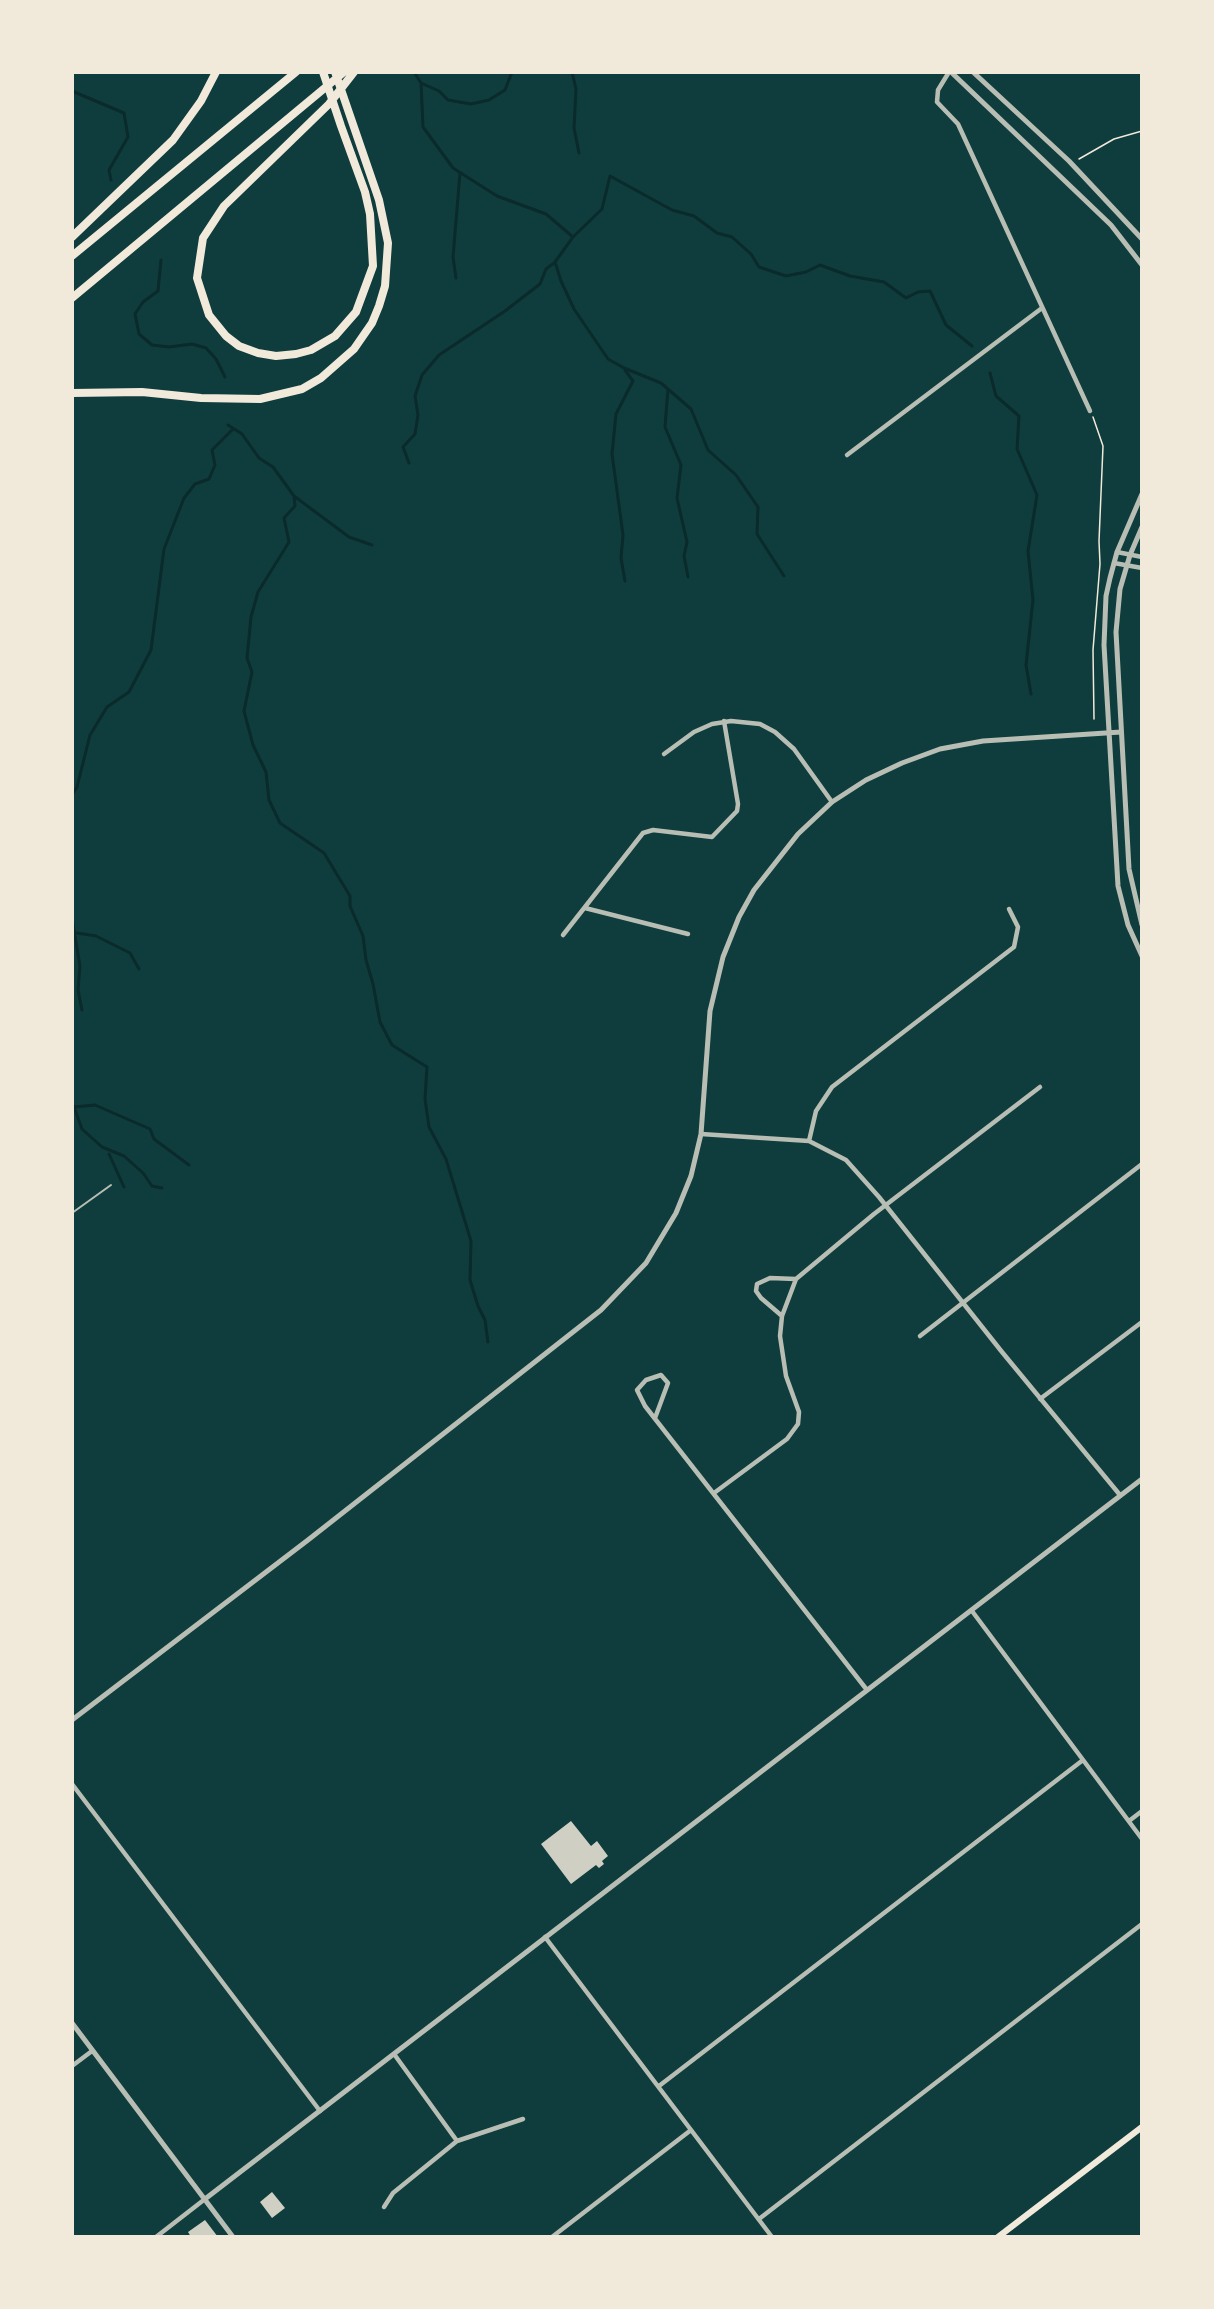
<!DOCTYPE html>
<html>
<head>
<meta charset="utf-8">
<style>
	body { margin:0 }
	#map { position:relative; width:1214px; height:2309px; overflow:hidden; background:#0f3d3e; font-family:"PT Sans",sans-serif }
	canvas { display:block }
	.frame { position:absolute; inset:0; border:74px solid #f1e9da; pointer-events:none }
</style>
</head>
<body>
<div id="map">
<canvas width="1214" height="2309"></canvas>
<div class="frame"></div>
</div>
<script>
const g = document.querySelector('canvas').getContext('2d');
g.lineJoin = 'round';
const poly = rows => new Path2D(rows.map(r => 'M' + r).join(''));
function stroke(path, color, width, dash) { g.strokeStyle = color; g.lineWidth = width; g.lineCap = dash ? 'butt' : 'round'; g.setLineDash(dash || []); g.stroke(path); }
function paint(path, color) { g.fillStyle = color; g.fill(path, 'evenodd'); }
stroke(poly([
	[414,72,421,83,423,127,453,168,497,196,546,214,573,237],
	[572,72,576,89,574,128,579,153],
	[421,83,439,91,448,100,471,104,489,100,505,90,512,72],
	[72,91,124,113,128,137,109,170,111,180],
	[161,260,158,291,143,302,135,314,139,334,152,345,169,347,192,344,206,348,216,359,225,377],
	[456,278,453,257,460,173],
	[990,373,996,396,1019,416,1017,449,1037,495,1028,551,1033,600,1026,665,1031,694],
	[668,389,665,427,681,465,677,498,687,542,684,556,688,577],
	[228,425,242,434,259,458,273,467,294,496,295,506,284,518,289,542,258,592,251,617,247,658,252,672,244,711,253,745,266,772,269,800,280,823,324,853,350,896,350,906,363,936,366,960,373,984,380,1022,392,1045,427,1067,425,1099,429,1127,446,1159,471,1241,470,1280,478,1306,485,1320,488,1342],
	[409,463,403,447,415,434,418,415,415,396,422,375,439,355,505,311,540,284,546,269,554,263],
	[294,496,349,537,372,545],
	[784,576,757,534,758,507,736,475,708,450,691,409,661,383,624,368,608,359,574,309,561,281,555,262,573,237,602,209,610,176,672,210,694,216,717,233,732,237,751,254,759,267,786,276,806,272,820,265,850,276,884,282,906,298,918,292,930,291,946,325,972,346],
	[625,581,621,558,623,535,612,454,616,414,633,381,625,370],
	[72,795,77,787,90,735,107,707,129,692,151,650,164,549,184,498,195,484,209,479,215,465,212,450,233,429],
	[72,918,80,966,78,990,82,1010],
	[77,933,96,936,130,953,139,969],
	[72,1104,74,1107,95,1105,150,1129,154,1139,189,1165],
	[74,1107,82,1129,102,1147,124,1156,143,1173,152,1186,162,1188],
	[109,1154,124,1187]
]), '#0a2a2b', 3);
paint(poly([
	[571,1821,591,1846,597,1841,608,1856,602,1861,604,1864,599,1868,596,1865,571,1884,541,1844],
	[272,2192,285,2208,272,2218,260,2202],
	[205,2220,218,2237,191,2237,188,2232]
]), '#cfcfc3');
stroke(poly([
	[1079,159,1114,139,1142,131],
	[1093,417,1103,446,1099,541,1100,564,1093,650,1094,719]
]), '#f1e9da', 1.5);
stroke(poly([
	[72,1213,111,1185]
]), '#b8beb3', 2);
stroke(poly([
	[949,72,938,90,937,102,958,124,1090,411],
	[847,455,1042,308],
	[1117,552,1142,557],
	[1114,563,1142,568],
	[664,754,694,732,712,724,731,721,760,724,775,732,794,749,832,802],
	[585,908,688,934],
	[563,935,643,833,653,830,712,837,737,811,738,804,724,721],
	[701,1134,809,1141,846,1160,879,1197,1002,1352,1120,1495],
	[809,1141,816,1111,832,1087,1014,947,1018,927,1009,909],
	[782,1316,761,1298,756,1291,757,1284,770,1278,796,1279],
	[920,1336,1142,1164],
	[1040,1399,1142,1322],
	[655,1418,668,1383,661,1375,646,1380,637,1390,645,1406,867,1690],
	[714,1493,787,1439,798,1424,799,1412,786,1376,780,1336,782,1316,796,1279,874,1214,1040,1087],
	[972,1611,1142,1839],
	[72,1784,320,2111],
	[1129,1821,1142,1811],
	[545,1937,772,2237],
	[72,2066,92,2051],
	[659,2086,1083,1760],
	[457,2141,523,2119],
	[384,2207,393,2193,457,2141,394,2054],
	[759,2219,1142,1924],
	[156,2237,205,2199],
	[552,2237,691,2130]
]), '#b8beb3', 4.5);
stroke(poly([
	[951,72,1111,225,1142,265],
	[973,72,1069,161,1142,239],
	[1142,494,1117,552,1110,578,1106,596,1104,645,1118,886,1128,925,1142,956],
	[1142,527,1130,555,1120,589,1116,632,1129,869,1142,925],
	[72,1720,308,1540,601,1310,646,1263,676,1213,691,1176,701,1134,710,1011,723,957,739,917,754,890,798,834,832,802,866,780,902,763,940,749,983,741,1121,732],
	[72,2023,233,2237],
	[205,2199,1142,1479]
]), '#b8beb3', 5);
stroke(poly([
	[998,2237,1142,2127]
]), '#f1e9da', 6);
stroke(poly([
	[323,72,341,126,365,192,370,214,373,266,356,312,335,336,311,350,296,354,276,356,258,353,239,346,226,336,209,315,197,278,203,238,224,206,329,104,354,72],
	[72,237,173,140,201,101,216,72],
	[72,256,296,72],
	[72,298,344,72],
	[72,393,142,392,201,398,260,399,302,389,321,378,354,349,372,323,379,306,385,286,388,243,379,200,335,72]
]), '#f1e9da', 8);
</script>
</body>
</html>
